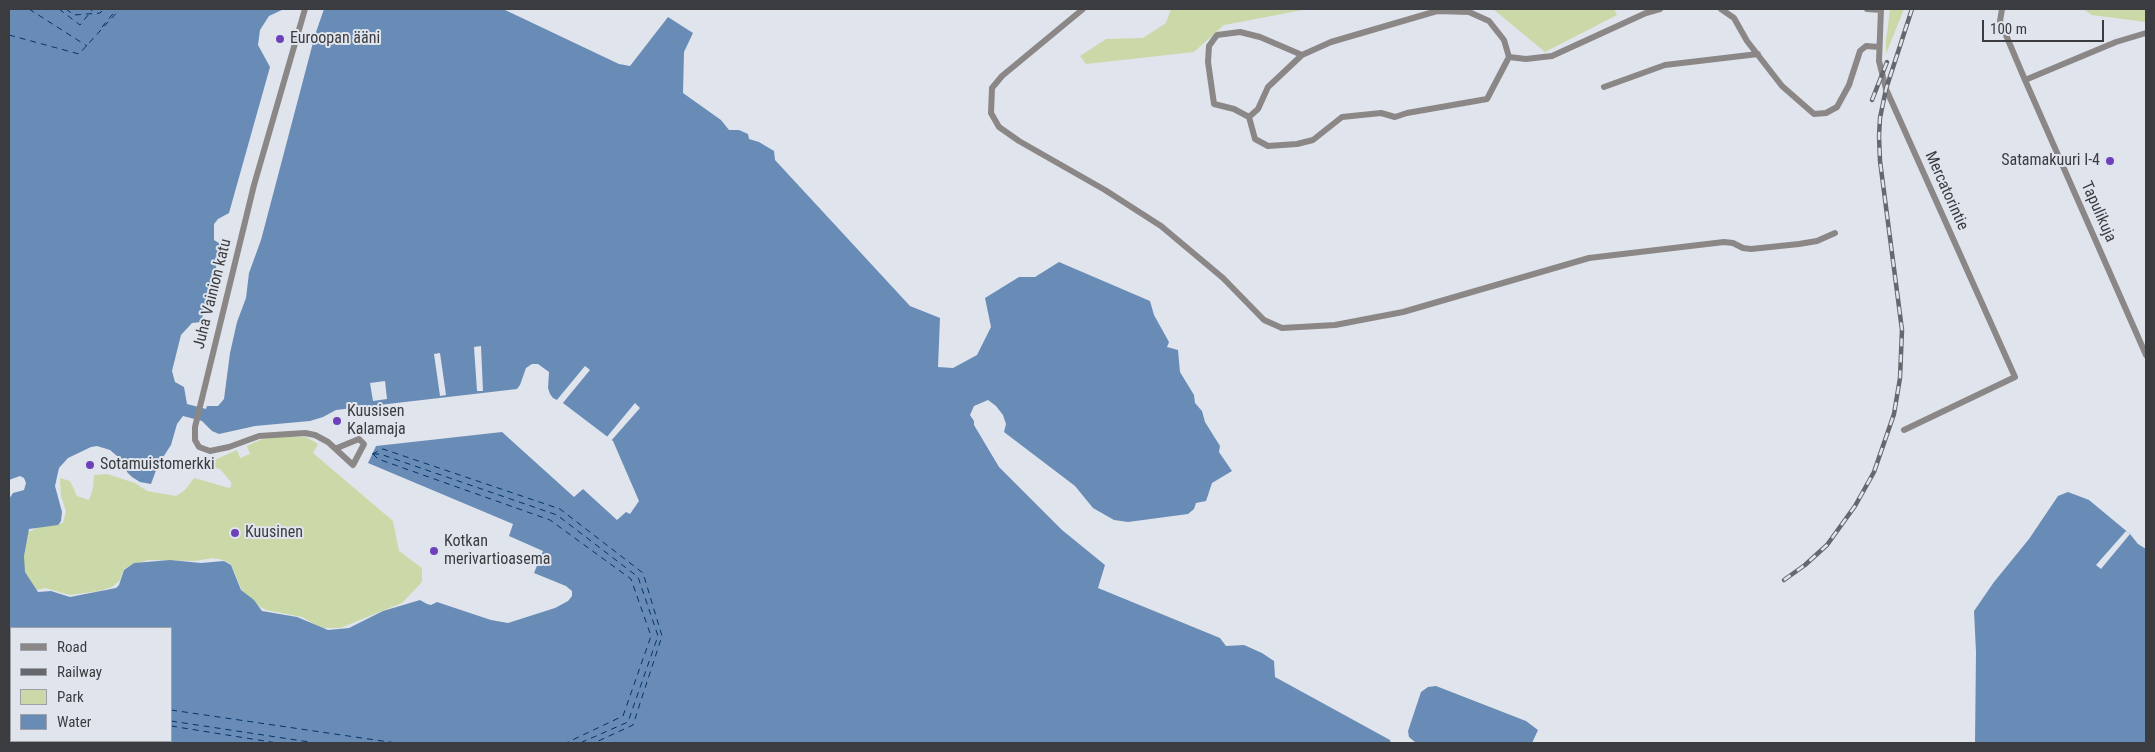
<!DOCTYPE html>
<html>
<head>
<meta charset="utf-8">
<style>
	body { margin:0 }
	#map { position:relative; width:2155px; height:752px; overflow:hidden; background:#e0e4ed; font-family:"Roboto Condensed",sans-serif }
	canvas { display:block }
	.frame { position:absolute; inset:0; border:10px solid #3a3c3f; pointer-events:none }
	.legend { position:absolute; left:10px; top:627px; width:162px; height:115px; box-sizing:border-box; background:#e0e4ed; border:1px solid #9ea1a7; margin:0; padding:6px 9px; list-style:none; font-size:15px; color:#3a3c3f }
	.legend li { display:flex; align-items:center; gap:10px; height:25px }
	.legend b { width:25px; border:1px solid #9ea1a7 }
	.scale { position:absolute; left:1982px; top:20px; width:122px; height:22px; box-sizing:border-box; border:2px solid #3a3c3f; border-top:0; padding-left:6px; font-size:15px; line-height:18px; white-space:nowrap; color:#3a3c3f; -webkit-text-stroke:4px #e0e4ed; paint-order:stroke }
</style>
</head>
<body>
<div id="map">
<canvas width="2155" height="752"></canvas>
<div class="frame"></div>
<ul class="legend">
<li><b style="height:6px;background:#8c8787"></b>Road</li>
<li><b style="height:6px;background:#66686d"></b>Railway</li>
<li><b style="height:14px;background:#cad9a7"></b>Park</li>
<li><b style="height:14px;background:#698cb6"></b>Water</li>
</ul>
<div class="scale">100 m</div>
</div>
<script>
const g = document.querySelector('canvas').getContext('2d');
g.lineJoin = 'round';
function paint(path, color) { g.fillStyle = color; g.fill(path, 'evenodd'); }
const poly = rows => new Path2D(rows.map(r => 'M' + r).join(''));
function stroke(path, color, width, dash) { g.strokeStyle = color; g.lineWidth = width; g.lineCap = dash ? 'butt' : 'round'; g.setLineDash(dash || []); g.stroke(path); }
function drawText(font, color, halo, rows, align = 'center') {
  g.font = font + ' "Roboto Condensed",sans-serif'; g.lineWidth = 4; g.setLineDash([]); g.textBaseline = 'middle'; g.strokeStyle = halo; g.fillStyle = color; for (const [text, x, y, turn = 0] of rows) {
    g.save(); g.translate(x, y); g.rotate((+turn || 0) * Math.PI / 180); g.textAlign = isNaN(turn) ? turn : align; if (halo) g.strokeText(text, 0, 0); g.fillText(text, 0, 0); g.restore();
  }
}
paint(poly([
	[1171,9,1308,9,1224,25,1194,52,1086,64,1080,56,1106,39,1143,38,1166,23],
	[1493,9,1614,9,1617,15,1545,52],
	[1890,9,1904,9,1886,54,1886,41],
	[2083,9,2146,9,2146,22,2092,15],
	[291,436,306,437,318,444,313,453,393,521,399,551,422,568,422,582,402,603,340,628,321,628,302,617,266,610,259,606,252,599,243,593,231,564,223,560,213,558,195,561,149,560,133,564,124,569,120,580,112,587,99,591,70,595,45,588,37,590,31,587,29,578,23,573,24,547,28,532,41,526,63,523,66,511,61,496,60,478,70,481,77,496,89,500,93,488,94,475,107,474,135,483,147,491,176,496,185,490,194,478,229,488,231,487,231,482,220,469,203,465,237,450,240,458,250,454,247,446,262,439]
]), '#cad9a7');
paint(poly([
	[9,9,284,9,269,16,260,30,258,45,270,67,229,213,218,219,214,224,214,240,222,245,201,322,192,323,181,335,172,371,175,382,184,387,187,404,206,409,207,406,218,406,224,399,230,353,237,322,246,298,249,273,261,240,315,35,324,9,503,9,619,64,630,66,668,17,693,33,684,52,683,93,721,120,729,130,739,130,748,134,749,139,759,142,774,151,775,160,910,306,940,318,938,367,953,368,977,355,991,327,985,298,1019,277,1035,277,1059,262,1150,301,1154,315,1169,342,1167,347,1178,350,1180,372,1194,395,1195,403,1202,411,1205,422,1220,446,1219,452,1232,471,1212,483,1206,501,1196,503,1194,509,1188,514,1128,522,1114,520,1093,508,1075,486,1004,432,1006,424,1003,415,996,406,988,400,974,406,970,415,974,421,974,425,999,467,1062,530,1105,565,1098,588,1220,638,1226,646,1244,645,1262,653,1274,661,1275,677,1390,740,1391,743,9,743,9,499,13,493,24,490,26,483,24,478,20,476,9,480],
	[532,364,538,364,549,372,548,388,550,394,553,398,563,403,613,441,639,501,630,514,626,512,617,520,583,489,574,497,502,432,376,446,368,463,513,524,509,536,543,551,534,573,566,586,572,591,572,596,568,601,555,608,508,623,491,620,437,602,431,605,427,604,420,600,383,611,349,628,328,630,297,617,262,611,254,600,241,590,231,565,224,561,201,563,170,560,134,563,124,570,119,585,116,588,70,597,51,591,38,592,25,572,24,556,29,529,58,525,61,521,62,512,55,486,59,468,68,458,91,447,97,446,110,450,124,462,127,472,132,477,140,482,151,484,158,465,171,445,177,424,183,416,202,421,212,431,219,434,255,426,310,421,323,417,336,410,517,389,520,385,526,368],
	[11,628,171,628,171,741,11,741],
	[2068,492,2089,500,2130,534,2138,544,2146,549,2146,743,1975,743,1976,652,1974,611,1994,582,2029,539,2058,496],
	[1436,686,1526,721,1538,730,1532,743,1416,743,1409,737,1408,731,1421,692,1428,687]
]), '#698cb6');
paint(poly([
	[481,346,483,391,477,391,474,347],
	[440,353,446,395,440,396,434,354],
	[585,366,590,370,562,404,556,401],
	[385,381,387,399,373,401,370,383],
	[635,403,640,408,610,442,606,438],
	[2126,531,2130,534,2101,569,2096,565]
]), '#e0e4ed');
stroke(poly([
	[29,9,87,46],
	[59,9,80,25,93,9],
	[66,9,74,15,100,13,104,9],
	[102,27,117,9],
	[9,35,79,54,120,9],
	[372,454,383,449,560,509,643,573,662,636,633,725,594,743],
	[373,454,380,454,557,515,638,577,658,636,628,722,580,743],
	[373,454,378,459,550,520,631,579,651,636,623,716,566,743],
	[9,686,11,686],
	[9,694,11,694],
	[9,700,11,701],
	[171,710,396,743],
	[171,721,316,743],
	[171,726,277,743]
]), '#003469', 1, [6, 5]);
stroke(poly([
	[305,9,254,185,195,427,195,440,199,447,210,451,229,447,259,436,305,433,315,435,328,442,353,465,364,444,359,439,337,448],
	[1083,9,1002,76,992,88,991,113,999,127,1019,141,1105,190,1161,226,1223,278,1264,320,1282,328,1335,325,1403,312,1589,258,1724,242,1733,243,1743,248,1751,249,1799,244,1817,241,1835,233],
	[1721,9,1734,18,1747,41,1782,86,1814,114,1826,113,1837,107,1849,85,1860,51,1866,46,1879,47],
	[1867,9,1881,10],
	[1881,9,1879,61,1886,89,2015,377,1904,430],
	[2002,9,2000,21,2025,80,2116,42,2146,33],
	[1302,55,1260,37,1240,32,1217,35,1209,46,1208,62,1214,104,1234,109,1249,117,1258,109,1268,87,1302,55,1331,42,1437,11,1469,12,1489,21,1504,40,1509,57],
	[2025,80,2146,355],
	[1604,87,1665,65,1758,54],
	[1249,117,1255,139,1268,146,1297,144,1313,140,1342,117,1381,113,1395,117,1407,113,1487,99,1509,57,1526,59,1552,56,1646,13,1660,9]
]), '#8c8787', 6);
const rail = poly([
	[1872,100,1887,62],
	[1784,580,1805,565,1827,545,1855,506,1874,472,1894,414,1900,378,1902,330,1880,161,1879,136,1880,118,1886,89,1912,9]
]);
stroke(rail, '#66686d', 4.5);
stroke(rail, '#e0e4ed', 2.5, [8]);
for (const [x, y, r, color] of [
	[280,39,5,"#6c41b9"],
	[2110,161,5,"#6c41b9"],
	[337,421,5,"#6c41b9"],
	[90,465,5,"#6c41b9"],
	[235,533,5,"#6c41b9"],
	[434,551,5,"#6c41b9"]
]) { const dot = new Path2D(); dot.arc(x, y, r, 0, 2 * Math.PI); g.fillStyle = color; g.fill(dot); stroke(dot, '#e0e4ed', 2); }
drawText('16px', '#3a3c3f', '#e0e4ed', [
	["Euroopan ääni",290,39],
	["Satamakuuri I-4",2100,161,"right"],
	["Kuusisen",347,412],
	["Kalamaja",347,430],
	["Sotamuistomerkki",100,465],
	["Kuusinen",245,533],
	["Kotkan",444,542],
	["merivartioasema",444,560]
], 'left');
drawText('16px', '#3a3c3f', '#e0e4ed', [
	["Mercatorintie",1946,191,66],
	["Tapulikuja",2098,212,66],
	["Juha Vainion katu",213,294,-76]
]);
</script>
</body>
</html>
